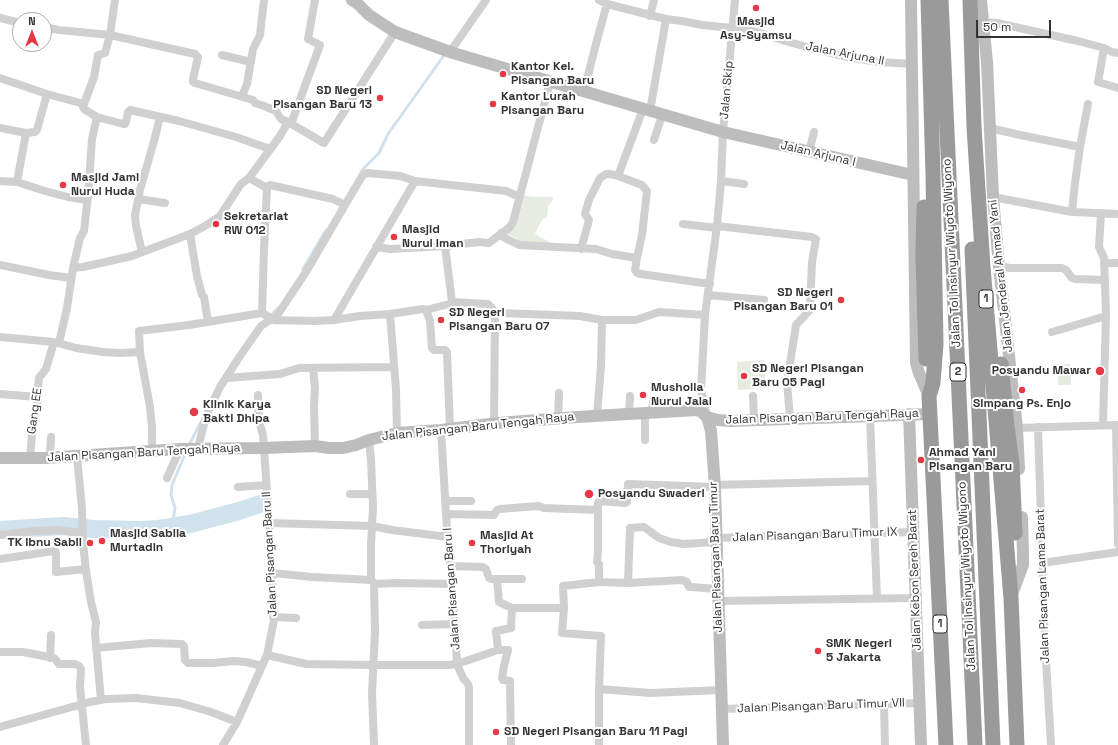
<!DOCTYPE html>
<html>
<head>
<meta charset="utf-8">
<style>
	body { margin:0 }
	#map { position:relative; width:1118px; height:745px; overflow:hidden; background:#fff; font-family:"Space Grotesk",sans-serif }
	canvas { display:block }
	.north { position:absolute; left:12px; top:12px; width:40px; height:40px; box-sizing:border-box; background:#fff; border:1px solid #adadad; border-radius:50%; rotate:0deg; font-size:11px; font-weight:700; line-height:16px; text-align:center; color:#333 }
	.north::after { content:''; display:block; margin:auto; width:14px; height:18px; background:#e63946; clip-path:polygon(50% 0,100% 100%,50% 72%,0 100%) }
	.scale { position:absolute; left:976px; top:20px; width:75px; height:18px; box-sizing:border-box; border:2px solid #333; border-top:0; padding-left:5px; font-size:12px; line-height:14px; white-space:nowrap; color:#333; -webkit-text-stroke:3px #fff; paint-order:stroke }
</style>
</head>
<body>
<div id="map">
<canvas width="1118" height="745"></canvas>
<div class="north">N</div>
<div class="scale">50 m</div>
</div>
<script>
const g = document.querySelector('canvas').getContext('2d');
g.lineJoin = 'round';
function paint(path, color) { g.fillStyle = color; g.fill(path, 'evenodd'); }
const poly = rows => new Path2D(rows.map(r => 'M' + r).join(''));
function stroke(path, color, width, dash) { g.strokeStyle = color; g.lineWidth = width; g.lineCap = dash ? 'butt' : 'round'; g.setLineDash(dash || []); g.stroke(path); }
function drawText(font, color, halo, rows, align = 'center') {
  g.font = font + ' "Space Grotesk",sans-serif'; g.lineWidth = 4; g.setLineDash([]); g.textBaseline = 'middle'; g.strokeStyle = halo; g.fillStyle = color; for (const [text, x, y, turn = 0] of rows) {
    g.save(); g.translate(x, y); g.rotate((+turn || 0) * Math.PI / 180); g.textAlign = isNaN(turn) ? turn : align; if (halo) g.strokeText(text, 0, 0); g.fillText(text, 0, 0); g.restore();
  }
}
paint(poly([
	[521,195,535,197,553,197,553,200,548,206,547,217,542,220,535,233,540,237,550,242,545,248,517,244,516,238,500,231,512,219],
	[764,360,766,388,738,390,737,362],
	[1058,364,1071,364,1071,385,1058,385]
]), '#e6ecdf');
stroke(poly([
	[360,174,363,169,379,153,388,134,445,54],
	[303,269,326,230],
	[269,317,278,308],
	[189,445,202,420],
	[172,527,175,508,171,495,172,485,186,452]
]), '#cfe2ee', 3);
stroke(poly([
	[0,530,63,526,93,529,140,530,158,529,190,524,239,511,260,504]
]), '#cfe2ee', 18);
stroke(poly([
	[599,0,607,4,666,19,682,21,702,25,732,28],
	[650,16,654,0],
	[0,18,20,23],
	[983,22,997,23,1078,41,1104,48,1112,52,1118,53],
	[733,26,764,34,785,41,818,50,852,58,879,62,912,64],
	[44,27,59,30,110,35,195,54,198,57,193,79,193,82,195,83,253,100,255,103,264,106,276,111,281,119,288,122,280,136,249,178,241,184,220,216,205,226,190,234,132,256,83,267,73,268],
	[1104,48,1098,82,1118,88],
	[450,52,486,0],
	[222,55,251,62],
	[0,78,47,94,84,104,83,107,84,109,97,117,123,124,125,124,126,122,128,112,130,110,179,121,236,137,270,149],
	[584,91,597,40,607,4],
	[242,96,247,84,253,49,260,35,264,0],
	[84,104,94,77,98,55,105,53,110,35,115,0],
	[650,111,666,19],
	[288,122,324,143,395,32],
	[291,124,320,45,308,39,315,0],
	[0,128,26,133,17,182,45,191,68,197,87,200],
	[990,128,1020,135,1080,147,1075,183,1072,212],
	[26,133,35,132,37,130,47,94],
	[654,140,662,115],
	[1080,147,1088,104],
	[809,152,814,132],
	[618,176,643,109],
	[249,178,267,188],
	[0,181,17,182],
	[721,181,744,184],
	[993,197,1072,212,1118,214],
	[138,199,165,203],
	[345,205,361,178,364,174,368,173,400,176,415,181,506,191,520,197],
	[1101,213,1099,247,1104,258,1106,314,1103,425],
	[683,224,717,228],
	[717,226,812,237,816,239,812,262,810,308,809,311,796,325,787,383,790,418],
	[501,233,503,237,519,245,596,249,612,254,637,258,635,270,637,273,641,274,710,284],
	[190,234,197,276,202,295,204,297,208,322],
	[376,247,390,249,445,246,479,242,489,243,510,227,513,222,550,82],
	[581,249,589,220,585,214,589,200,600,178,606,174,610,174,618,176,642,185,647,191,642,235,637,258],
	[142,252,136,226,135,215,140,190,154,141,160,117],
	[1104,263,1118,263],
	[0,265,49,275,71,278],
	[999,266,1010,268,1062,268,1066,270,1072,278,1075,279,1104,280],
	[708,295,764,300],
	[452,302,488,304,492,308,495,317],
	[426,310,449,304,452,302,445,246],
	[262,313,264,249,267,188,268,186,270,185,333,199,345,205,306,272,274,320],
	[390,314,396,389,397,433],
	[334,320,415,181],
	[1052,332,1106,316],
	[0,337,54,342,76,348,103,352,120,353,140,352,150,407,152,427,152,451],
	[59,343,67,308,73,268,80,238,84,231,88,196,92,139,97,117],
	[140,352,139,331,189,325,262,313,274,320,314,321,334,320,360,316,390,314,423,309,426,310,430,321,432,348,434,350,445,350,447,352,450,429],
	[313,368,315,388,314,405,315,446],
	[226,378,280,374,299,368,393,367],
	[0,394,38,397],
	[753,396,754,420],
	[652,412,653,401],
	[629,413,630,396],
	[597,415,601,366,602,320],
	[707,416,701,390,705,315,717,226,721,181,723,132,735,0],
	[870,416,877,599],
	[558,418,559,393],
	[494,424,495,317,497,314,500,313,580,316,602,320,636,320,659,312,705,315],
	[1116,425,1118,544],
	[1038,427,1045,644,1051,745],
	[1017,428,1118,425],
	[441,430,446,514,455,624,457,664,463,678,468,684,469,687,469,745],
	[369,440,371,460,373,507,371,545,371,580,373,582,374,584,375,632,372,693,374,745],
	[645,440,645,413],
	[198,448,206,416,220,387,240,356,261,326,272,319],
	[77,456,82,509,83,543,86,571,91,602,96,622,95,633,101,700],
	[50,457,51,437],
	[30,458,32,435,37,406,38,387,39,378,46,369,54,342],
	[167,478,180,449],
	[714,485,872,481],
	[238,487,266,485],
	[350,494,372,494],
	[445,501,471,501],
	[598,510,598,551,597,562,599,564,599,582],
	[446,514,494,515,497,510,500,509,538,506,544,508,598,510,598,503,599,501,625,503,627,502,628,484,629,484,715,487],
	[269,523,372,526,392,530,448,537],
	[0,535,34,531,56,530,83,533],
	[716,538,913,532],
	[0,559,54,551,56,552,56,572,86,569],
	[1042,563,1118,552],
	[450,566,483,567,486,569,489,578,491,579,522,579],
	[272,573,312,577,371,580],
	[497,580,499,602,512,608],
	[628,583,630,528,644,527,659,538,671,542,683,544,716,542],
	[374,584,397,583,451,584],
	[718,601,916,598],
	[273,617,296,618],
	[422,625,455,624],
	[96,648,151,643,182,644,184,646,185,660,188,663,213,663,234,661,246,662,262,666],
	[0,652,23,652,54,658,56,660,59,664,75,664,79,666,81,669,80,687,86,745],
	[267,655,306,664,373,665,449,665,457,664,498,650],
	[50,658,51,635],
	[599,689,650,693,721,690],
	[884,704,885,745],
	[722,709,920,703],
	[0,727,90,702,106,699,136,698,180,703,211,712,237,722],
	[223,745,237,722,262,666,267,655,274,620,270,534,263,435,259,421,258,395],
	[511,745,510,682,510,681,503,680,502,678,504,666,508,650,498,650,496,631,511,628,512,608,564,608],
	[599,745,599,689,601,636,562,633,564,608,563,586,599,582,628,583,682,580,687,582,689,587,691,587,718,589]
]), '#d0d0d0', 8);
stroke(poly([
	[352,0,357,3,369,15,395,32,453,53,723,132,913,175],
	[911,0,916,363,919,373,929,396],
	[981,0,987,62,993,197,999,266,1017,428,1019,469],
	[909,414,921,745],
	[707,417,711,431,715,487,723,745],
	[0,458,45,458,181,449,263,448,315,446,329,448,343,448,356,445,369,440,397,433,441,430,498,423,577,417,697,410,699,410,707,417,718,420,731,421,930,414],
	[1011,597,1023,565,1023,556,1022,517]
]), '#bdbdbd', 12);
stroke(poly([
	[928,0,933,175,936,344,933,383,929,396,946,745],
	[941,0,975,745],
	[970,0,974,127,983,267,1011,598,1017,745],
	[924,207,923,256,926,359],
	[972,249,993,745],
	[1001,364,1007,426,1012,463,1015,533]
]), '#9a9a9a', 15);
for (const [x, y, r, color] of [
	[756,8,4,"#e63946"],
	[503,74,4,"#e63946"],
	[380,98,4,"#e63946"],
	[493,104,4,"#e63946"],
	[63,185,4,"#e63946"],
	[216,224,4,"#e63946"],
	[394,237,4,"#e63946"],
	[841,300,4,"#e63946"],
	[441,320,4,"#e63946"],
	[1100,371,5,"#e63946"],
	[744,376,4,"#e63946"],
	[1022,390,4,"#e63946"],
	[643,395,4,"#e63946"],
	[194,412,5,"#e63946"],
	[921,460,4,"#e63946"],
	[589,494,5,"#e63946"],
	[102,541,4,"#e63946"],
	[90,543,4,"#e63946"],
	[472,543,4,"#e63946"],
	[818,651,4,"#e63946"],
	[496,732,4,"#e63946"]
]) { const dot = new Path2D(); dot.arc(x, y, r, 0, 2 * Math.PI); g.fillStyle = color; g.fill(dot); stroke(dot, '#fff', 1.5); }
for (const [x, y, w] of [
	[986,299,14],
	[958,372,16],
	[940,624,14]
]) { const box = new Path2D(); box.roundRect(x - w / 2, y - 9, w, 18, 3); g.fillStyle = '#fff'; g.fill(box); stroke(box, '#333', 1); }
drawText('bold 11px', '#333', null, [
	["1",986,299],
	["2",958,372],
	["1",940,624]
]);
drawText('bold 12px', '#333', '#fff', [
	["Masjid",756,22,"center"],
	["Asy-Syamsu",756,36,"center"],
	["Kantor Kel.",511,67],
	["Pisangan Baru",511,81],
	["SD Negeri",372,91,"right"],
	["Pisangan Baru 13",372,105,"right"],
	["Kantor Lurah",501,97],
	["Pisangan Baru",501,111],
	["Masjid Jami",71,178],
	["Nurul Huda",71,192],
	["Sekretariat",224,217],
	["RW 012",224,231],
	["Masjid",402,230],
	["Nurul Iman",402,244],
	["SD Negeri",833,293,"right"],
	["Pisangan Baru 01",833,307,"right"],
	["SD Negeri",449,313],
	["Pisangan Baru 07",449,327],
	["SD Negeri Pisangan",752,369],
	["Baru 05 Pagi",752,383],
	["Posyandu Mawar",1091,371,"right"],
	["Musholla",651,388],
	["Nurul Jalal",651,402],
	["Simpang Ps. Enjo",1022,404,"center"],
	["Klinik Karya",203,405],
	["Bakti Dhipa",203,419],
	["Ahmad Yani",929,453],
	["Pisangan Baru",929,467],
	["Posyandu Swaderi",598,494],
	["Masjid Sabila",110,534],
	["Murtadin",110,548],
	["Masjid At",480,536],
	["Thoriyah",480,550],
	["TK Ibnu Sabil",82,543,"right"],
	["SMK Negeri",826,644],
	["5 Jakarta",826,658],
	["SD Negeri Pisangan Baru 11 Pagi",504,732]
], 'left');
drawText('12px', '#333', '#fff', [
	["Jalan Arjuna II",845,54,11],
	["Jalan Skip",727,90,-85],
	["Jalan Arjuna I",818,154,13],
	["Jalan Tol Insinyur Wiyoto Wiyono",952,253,-93],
	["Jalan Jenderal Ahmad Yani",1001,276,-96],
	["Gang EE",35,411,-82],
	["Jalan Pisangan Baru Tengah Raya",822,417,-2],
	["Jalan Pisangan Baru Tengah Raya",478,427,-6],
	["Jalan Pisangan Baru Tengah Raya",144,453,-3],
	["Jalan Pisangan Baru Timur IX",815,535,-2],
	["Jalan Pisangan Baru II",270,554,-93],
	["Jalan Pisangan Baru Timur",716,557,-92],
	["Jalan Tol Insinyur Wiyoto Wiyono",967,576,-93],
	["Jalan Kebon Sereh Barat",915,580,-92],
	["Jalan Pisangan Lama Barat",1043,586,-92],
	["Jalan Pisangan Baru I",452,589,-94],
	["Jalan Pisangan Baru Timur VII",821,706,-2]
]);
</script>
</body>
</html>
